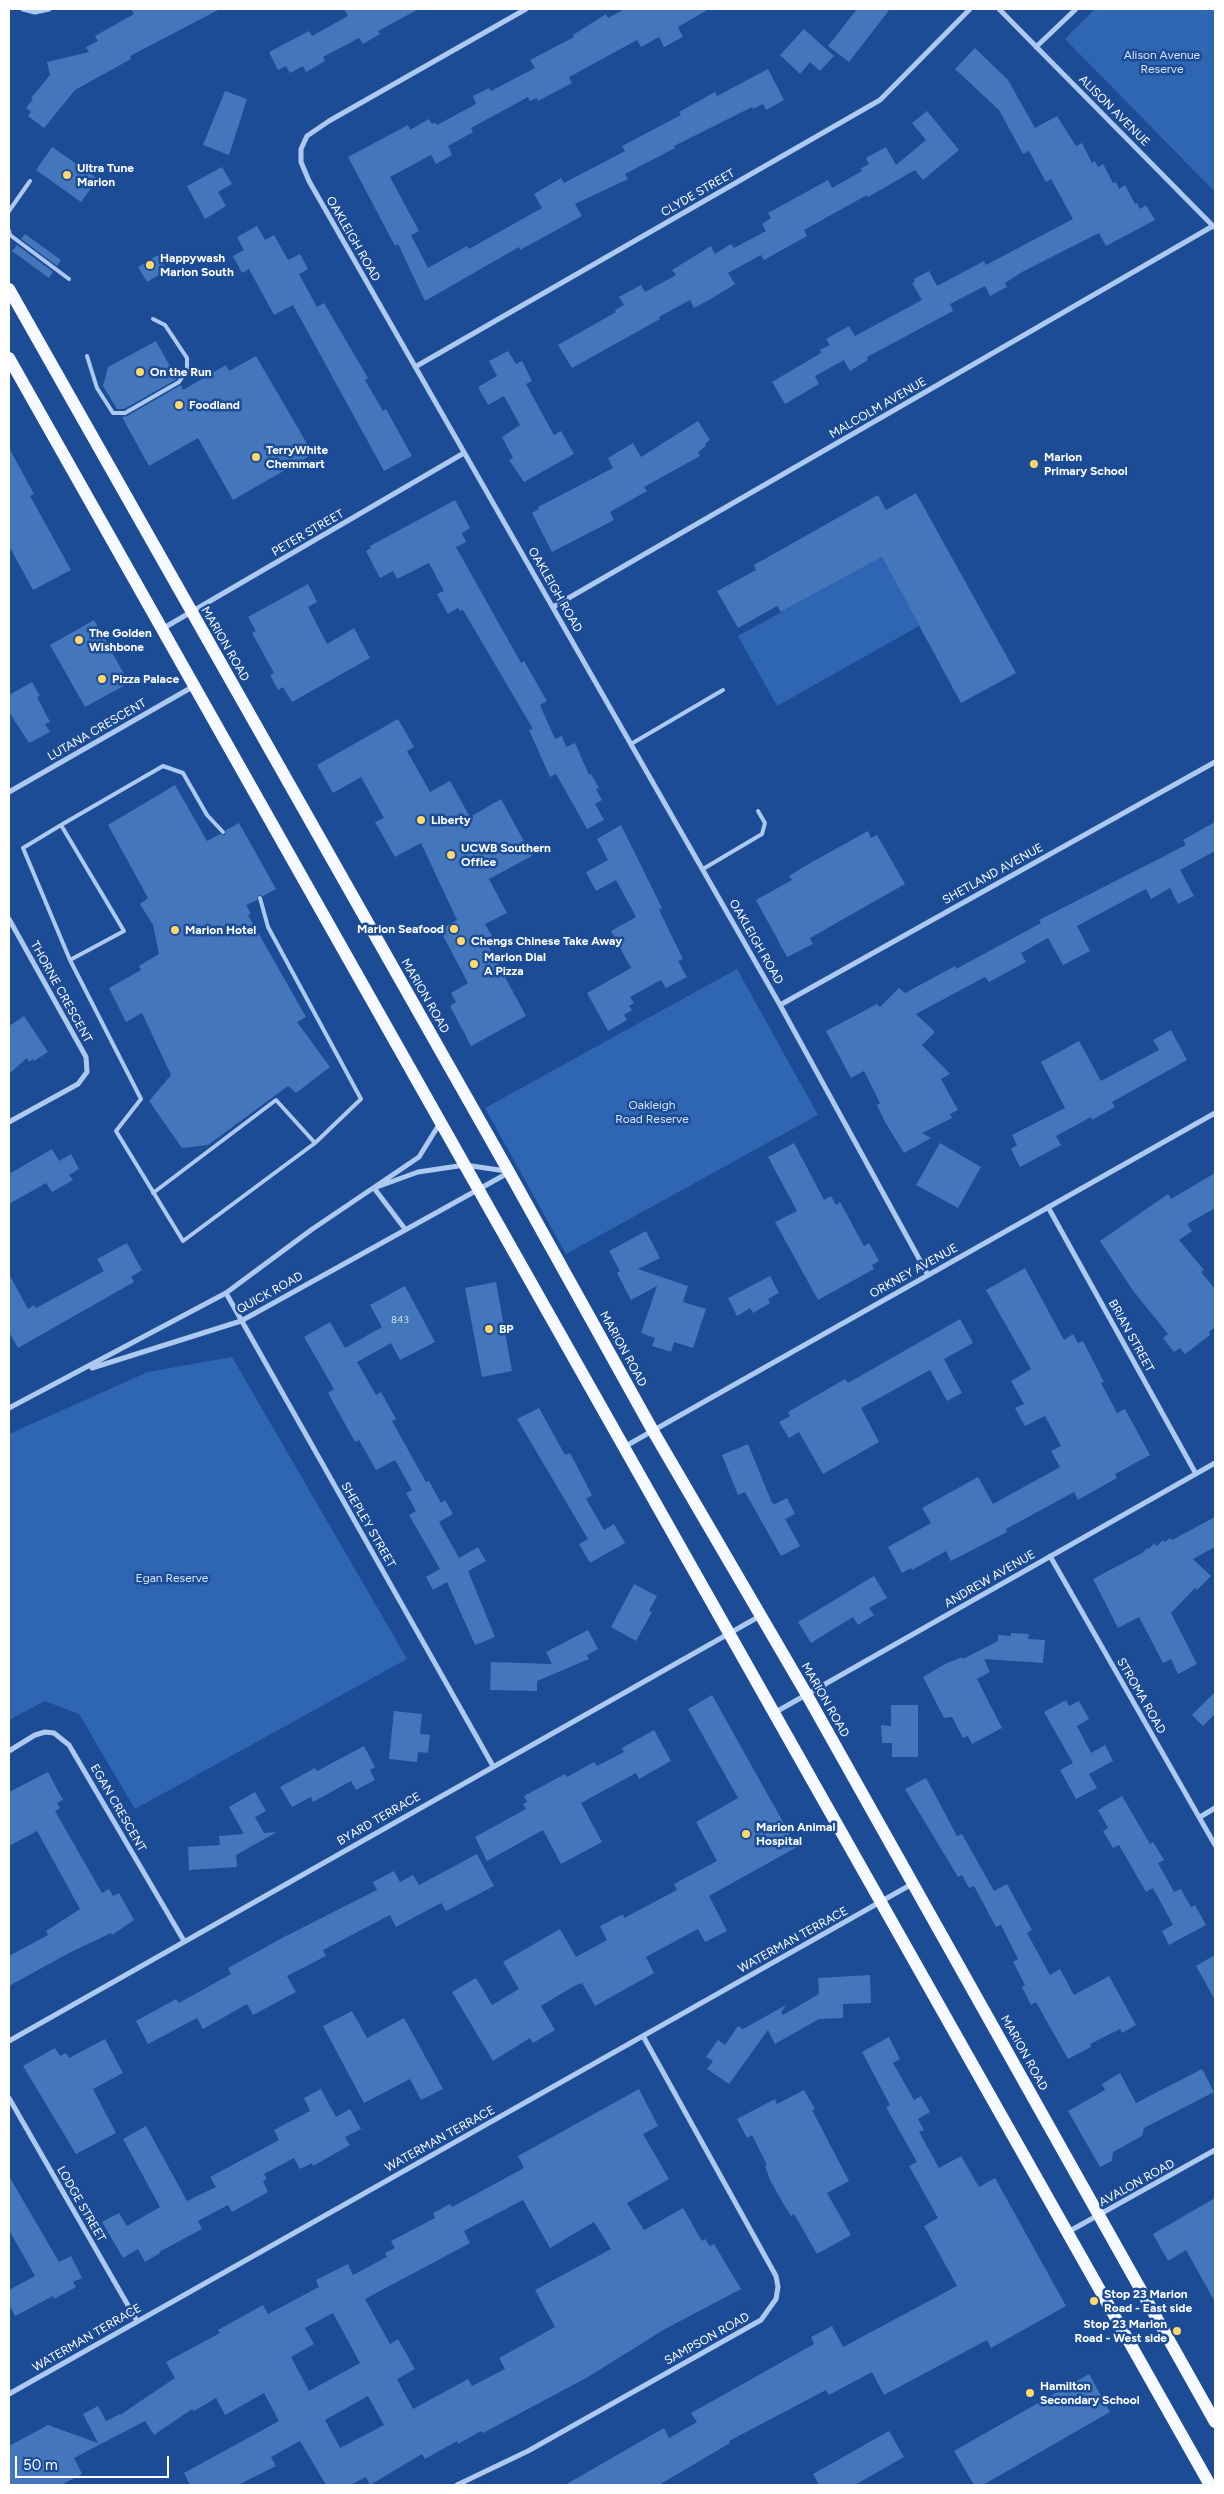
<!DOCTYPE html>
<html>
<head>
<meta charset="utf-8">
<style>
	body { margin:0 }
	#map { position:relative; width:1224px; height:2494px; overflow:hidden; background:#1b4c95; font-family:Figtree,sans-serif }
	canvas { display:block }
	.frame { position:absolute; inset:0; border:10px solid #fff; pointer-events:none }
	.scale { position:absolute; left:15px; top:2456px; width:154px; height:22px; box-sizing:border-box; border:2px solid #fff; border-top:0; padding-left:6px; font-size:15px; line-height:18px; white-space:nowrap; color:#fff; -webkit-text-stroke:4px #1b4c95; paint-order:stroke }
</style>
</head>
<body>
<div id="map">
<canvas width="1224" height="2494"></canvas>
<div class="frame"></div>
<div class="scale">50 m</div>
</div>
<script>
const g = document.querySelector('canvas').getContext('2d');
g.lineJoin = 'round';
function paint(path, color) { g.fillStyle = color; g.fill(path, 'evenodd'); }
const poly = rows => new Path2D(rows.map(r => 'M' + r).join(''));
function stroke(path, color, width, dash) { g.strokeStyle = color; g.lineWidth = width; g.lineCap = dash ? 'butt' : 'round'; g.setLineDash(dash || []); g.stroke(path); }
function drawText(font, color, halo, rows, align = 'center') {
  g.font = font + ' Figtree,sans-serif'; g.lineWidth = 5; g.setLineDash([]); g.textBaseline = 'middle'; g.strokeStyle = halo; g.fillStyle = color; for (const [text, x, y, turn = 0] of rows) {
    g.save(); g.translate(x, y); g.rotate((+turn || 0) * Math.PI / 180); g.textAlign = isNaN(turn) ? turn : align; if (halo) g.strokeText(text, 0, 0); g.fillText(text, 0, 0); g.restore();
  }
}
paint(poly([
	[1095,9,1215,9,1215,192,1065,39],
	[882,557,919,626,777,706,738,636],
	[737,969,818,1115,566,1254,485,1108],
	[232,1357,407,1659,135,1809,79,1714,45,1701,9,1720,9,1434,148,1372]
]), '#2f66b3');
paint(poly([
	[131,9,220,9,130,56,131,59,75,90,44,128,28,116,31,112,26,108,33,99,31,98,50,75,47,62,89,52,86,47,98,41,95,36,134,14],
	[344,9,419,9,378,31,380,34,363,44,359,38,323,57,325,61,306,72,303,66,290,73,286,66,278,70,269,52,309,31,312,36,348,16],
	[625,9,709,9,678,27,683,37,664,47,659,37,641,47,637,40,569,77,572,83,538,101,537,98,530,101,528,97,471,128,473,132,448,146,452,155,436,164,431,155,390,177,419,231,411,235,428,268,467,246,469,249,542,208,534,194,561,178,564,183,625,151,622,146,681,115,679,112,715,92,717,96,768,69,784,100,766,110,763,104,753,109,752,107,674,146,675,148,625,174,628,179,575,204,582,216,520,250,519,247,425,301,398,244,395,246,348,157,408,125,410,130,429,119,432,124,435,122,437,125,476,104,473,96,489,88,491,91,535,68,530,60,574,37,573,35,606,14,608,18],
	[857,9,890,9,849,62,828,46],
	[804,29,834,56,820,71,810,62,800,74,780,55],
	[975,48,1008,80,1035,128,1057,116,1076,146,1082,143,1092,163,1095,161,1098,167,1103,164,1113,183,1116,182,1119,189,1125,185,1135,204,1137,203,1140,209,1146,205,1155,220,1106,246,1099,233,1022,272,1005,283,1007,287,990,296,985,286,950,304,953,311,867,357,868,360,850,371,844,360,815,376,819,384,785,404,772,382,821,353,820,350,830,345,826,339,849,326,855,336,922,300,912,283,915,282,914,279,929,271,937,286,984,261,986,265,1073,219,1051,179,1046,182,1029,151,1023,154,999,110,955,69],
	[225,91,247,99,229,155,203,145],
	[927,111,959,150,923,180,915,170,868,197,867,195,804,230,807,236,764,260,761,255,728,273,735,284,711,299,694,308,690,300,659,317,660,319,572,368,558,345,616,312,615,310,624,305,619,297,641,285,645,292,676,275,672,270,711,246,715,254,731,244,734,248,766,231,762,224,771,218,768,213,828,180,832,188,862,171,860,169,869,164,866,158,886,147,896,165,926,140,912,123],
	[52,147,98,179,81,202,36,170],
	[222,167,232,184,218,192,226,206,205,219,187,186],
	[257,226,265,240,274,235,288,260,300,254,308,269,299,274,317,307,324,303,368,378,365,380,383,411,386,409,412,456,384,471,293,305,274,315,249,269,242,273,233,256,244,250,237,237],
	[25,234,61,260,57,266,21,239],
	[17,245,53,272,49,278,12,251],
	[158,255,167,270,147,282,138,267],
	[156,341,177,379,124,409,117,409,103,386,108,367],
	[508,351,516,364,522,361,532,381,526,384,554,435,561,431,574,454,524,482,509,460,513,458,502,437,520,425,504,396,488,405,478,387,497,376,489,361],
	[256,356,313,454,233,500,198,438,149,466,122,417,127,416,181,385,183,390,226,365,229,371],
	[698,421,710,440,705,444,706,446,698,452,700,456,644,487,647,491,610,512,614,520,552,552,532,513,539,509,538,507,613,468,608,458,633,443,641,457],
	[9,448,34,494,30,496,71,570,33,590,9,546],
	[916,493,1016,673,961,703,882,557,781,612,777,606,738,628,717,591,756,570,754,565,878,495,886,510],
	[455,500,470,528,462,533,466,542,456,547,521,663,524,661,547,701,540,705,555,739,562,736,566,747,575,743,589,775,591,774,599,788,596,789,602,800,595,804,604,820,587,829,556,774,550,777,529,730,533,729,463,610,460,611,458,608,448,614,437,594,444,591,429,563,397,579,393,571,380,578,366,551,371,548,370,546],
	[308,584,317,602,308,607,327,644,354,628,370,658,292,702,283,687,278,690,270,675,274,673,252,633,256,631,248,617],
	[94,620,129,683,85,707,50,645],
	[32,682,40,696,37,697,50,722,45,724,50,732,29,743,9,712,9,695],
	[398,719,414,747,407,751,430,792,450,781,470,817,501,799,532,856,489,879,507,913,485,924,492,936,485,940,526,1016,471,1046,450,1006,456,1002,451,993,468,983,440,930,457,920,421,843,395,857,375,822,384,818,361,777,333,793,317,765],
	[175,785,207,841,220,834,225,835,226,830,239,823,276,889,263,896,259,895,257,900,246,905,251,914,248,915,306,1017,297,1022,330,1067,296,1093,288,1086,208,1145,182,1148,149,1101,171,1075,142,1013,126,1022,109,988,141,970,139,966,159,954,153,925,140,904,148,898,108,825],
	[1215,822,1215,851,1180,870,1194,896,1178,904,1170,888,1151,899,1146,889,1077,926,1090,951,1063,965,1048,938,1021,953,1026,962,989,982,985,977,916,1014,935,1032,922,1045,950,1074,941,1079,958,1110,950,1114,952,1118,922,1133,931,1138,904,1153,885,1122,877,1105,880,1103,864,1071,851,1078,826,1031,877,1004,880,1007,899,988,905,993,955,966,956,969,1041,923,1039,920,1186,845,1183,840],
	[621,825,662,908,659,910,683,959,678,961,687,977,666,988,661,980,630,997,634,1003,629,1006,632,1010,624,1015,627,1020,608,1031,587,993,631,968,611,931,636,917,616,880,596,891,586,872,608,860,597,839],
	[868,831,871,838,877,835,905,884,810,938,813,944,787,957,756,900,792,880,789,876,812,862],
	[24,1016,48,1052,34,1061,33,1059,29,1062,27,1058,9,1074,9,1026],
	[1171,1030,1187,1060,1112,1102,1115,1107,1092,1120,1091,1117,1056,1136,1061,1145,1020,1167,1011,1149,1017,1145,1012,1135,1065,1108,1041,1062,1079,1041,1101,1081,1159,1050,1153,1040],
	[794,1143,824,1200,831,1196,836,1205,840,1202,864,1246,869,1243,879,1261,872,1265,874,1269,818,1300,775,1222,797,1211,768,1157],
	[940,1143,981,1167,958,1208,916,1185],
	[52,1149,59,1161,71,1154,79,1169,69,1175,73,1180,52,1192,46,1183,9,1204,9,1174],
	[1215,1173,1215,1208,1187,1224,1192,1231,1179,1240,1204,1270,1201,1272,1215,1289,1215,1327,1209,1332,1210,1335,1185,1354,1180,1348,1174,1352,1163,1338,1168,1334,1134,1292,1100,1241,1168,1194,1171,1199],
	[646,1231,660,1258,638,1269,688,1286,683,1302,706,1309,693,1348,674,1342,671,1352,652,1346,655,1338,641,1333,657,1286,631,1300,617,1273,620,1271,609,1251],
	[127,1243,142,1270,131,1277,134,1282,18,1348,9,1332,9,1274,28,1309,34,1305,36,1308,104,1271,97,1259],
	[1025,1268,1064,1340,1073,1334,1078,1343,1083,1341,1104,1382,1101,1383,1117,1413,1125,1409,1150,1455,1115,1474,1117,1478,1078,1500,1074,1492,1006,1529,1007,1532,951,1561,946,1551,912,1570,911,1568,902,1573,888,1547,931,1523,922,1508,978,1477,993,1504,1060,1467,1051,1451,1061,1446,1045,1416,1025,1426,1015,1408,1024,1404,1011,1381,1031,1369,986,1290],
	[770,1276,779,1293,768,1299,770,1303,753,1313,750,1308,737,1316,728,1298],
	[496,1282,512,1371,482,1377,465,1288],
	[405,1286,435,1342,400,1360,391,1343,357,1362,376,1395,381,1392,396,1419,392,1421,426,1482,429,1481,441,1503,445,1500,453,1514,439,1522,459,1558,478,1547,486,1561,468,1571,495,1637,475,1645,447,1582,433,1590,426,1577,440,1569,409,1515,416,1511,406,1493,412,1490,395,1460,376,1470,359,1440,355,1442,328,1393,334,1389,304,1337,330,1322,345,1348,382,1327,370,1305],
	[960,1319,973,1343,944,1359,962,1393,947,1401,930,1370,861,1408,879,1442,823,1474,799,1432,789,1438,779,1422,790,1416,788,1412,845,1379,848,1383],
	[539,1408,565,1455,570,1453,592,1495,586,1499,604,1530,614,1524,625,1543,590,1563,579,1544,588,1539,517,1419],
	[748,1444,772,1503,775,1504,787,1498,795,1514,785,1519,800,1546,781,1556,745,1492,738,1495,722,1455],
	[1215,1517,1215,1547,1193,1559,1211,1576,1197,1590,1195,1588,1171,1613,1197,1664,1178,1674,1171,1659,1163,1663,1139,1617,1118,1628,1093,1579,1142,1553,1147,1548,1149,1549,1154,1543,1157,1546,1163,1540,1165,1542,1170,1538,1172,1540],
	[874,1576,887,1598,869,1608,874,1615,858,1625,853,1617,811,1643,798,1622],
	[634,1584,657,1596,649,1611,652,1612,636,1641,611,1627],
	[588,1630,598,1649,587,1655,589,1659,537,1681,537,1691,490,1690,491,1662,552,1664,546,1652],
	[1011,1633,1029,1634,1028,1639,1045,1640,1043,1663,984,1659,990,1672,977,1679,1002,1728,972,1744,968,1736,963,1738,952,1717,944,1718,923,1677,945,1664,962,1657,963,1659,998,1641,998,1635,1011,1636],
	[1215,1692,1215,1714,1203,1726,1192,1715],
	[712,1695,797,1847,709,1896,727,1931,705,1942,698,1929,646,1957,654,1973,595,2006,582,1983,574,1986,541,2006,555,2030,533,2043,530,2038,493,2061,452,1992,476,1978,492,2005,519,1989,503,1962,560,1929,576,1957,607,1940,600,1926,623,1914,624,1918,677,1890,674,1884,717,1861,696,1822,738,1798,688,1709],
	[1066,1700,1069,1706,1079,1701,1089,1719,1077,1726,1091,1753,1105,1745,1113,1761,1089,1774,1097,1788,1076,1799,1060,1770,1073,1763,1044,1712],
	[891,1705,918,1705,918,1757,892,1757,892,1743,882,1743,881,1725,891,1726],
	[394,1711,422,1714,420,1734,430,1735,428,1753,418,1752,417,1762,389,1759],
	[654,1730,671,1761,639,1779,636,1773,581,1803,602,1842,561,1864,543,1830,487,1861,475,1837,526,1809,523,1804,527,1802,524,1796,565,1774,567,1777,594,1762,597,1766,624,1752,622,1748],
	[364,1746,375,1767,370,1770,375,1780,356,1790,351,1781,313,1802,311,1797,292,1807,280,1787,315,1768,317,1771],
	[48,1772,63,1800,57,1803,60,1808,55,1811,102,1893,109,1889,113,1896,119,1893,134,1920,112,1935,111,1933,69,1953,9,1986,9,1956,48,1935,46,1931,80,1909,37,1831,9,1846,9,1792],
	[926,1778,957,1836,962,1834,994,1891,1007,1884,1032,1930,1027,1933,1050,1975,1060,1969,1074,1995,1109,1976,1136,2025,1122,2033,1120,2029,1090,2044,1091,2047,1068,2059,1036,2002,1031,2005,1022,1987,1025,1985,1013,1962,1018,1959,1001,1925,996,1927,974,1886,969,1888,962,1875,958,1877,905,1789],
	[255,1792,266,1811,255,1817,264,1833,277,1832,236,1855,237,1867,189,1870,188,1847,220,1845,219,1836,244,1834,229,1807],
	[1122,1796,1150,1844,1153,1842,1164,1860,1158,1863,1174,1892,1181,1889,1191,1907,1195,1905,1206,1925,1169,1945,1162,1931,1173,1925,1153,1888,1146,1892,1119,1845,1113,1848,1103,1831,1108,1828,1098,1810],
	[477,1854,494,1886,446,1911,441,1903,396,1927,390,1915,323,1950,326,1956,287,1976,296,1992,253,2015,247,2004,203,2029,197,2018,148,2044,136,2021,176,1999,179,2003,231,1974,228,1968,282,1938,377,1890,373,1882,394,1871,400,1882,413,1875,419,1885],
	[1215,1955,1215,2000,1196,1966],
	[870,1975,871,2003,843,2004,843,2018,819,2019,775,2044,768,2030,729,2084,707,2069,713,2061,706,2057,718,2040,725,2045,738,2026,743,2029,786,2005,781,2012,783,2015,819,1994,818,1978],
	[352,2011,367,2038,404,2018,443,2089,421,2100,410,2079,364,2103,323,2026],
	[889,2037,900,2059,893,2063,914,2100,921,2096,930,2112,918,2119,924,2130,919,2132,939,2168,961,2156,979,2187,995,2178,1066,2306,991,2348,987,2340,884,2395,872,2372,829,2395,826,2390,729,2441,730,2443,659,2485,565,2485,664,2428,669,2438,697,2422,691,2413,814,2344,811,2337,832,2326,843,2347,957,2286,924,2226,938,2218,909,2166,917,2162,886,2107,890,2105,862,2052],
	[105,2039,123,2073,93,2089,116,2133,76,2154,23,2066,55,2048,60,2056,66,2053,69,2058],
	[1202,2069,1214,2092,1144,2128,1142,2136,1113,2152,1112,2161,1100,2167,1068,2111,1105,2090,1102,2084,1120,2073,1136,2103],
	[321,2089,336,2117,350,2109,361,2129,345,2137,350,2145,313,2166,312,2163,300,2169,294,2158,264,2174,267,2179,263,2181,268,2192,232,2212,228,2205,198,2221,202,2229,159,2252,160,2253,145,2262,138,2249,123,2258,102,2222,119,2213,127,2226,160,2207,123,2139,146,2126,187,2201,216,2187,210,2177,279,2140,274,2130,310,2111,304,2098],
	[639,2089,658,2126,643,2134,669,2179,627,2203,644,2230,683,2208,702,2241,705,2239,710,2246,714,2244,741,2289,665,2329,588,2377,483,2433,481,2431,458,2444,457,2441,425,2459,422,2454,370,2485,366,2477,350,2485,326,2485,300,2441,271,2457,276,2466,238,2485,190,2485,184,2473,279,2421,264,2393,225,2415,216,2398,194,2411,192,2409,154,2435,145,2421,74,2458,82,2474,61,2485,9,2485,9,2446,48,2425,98,2443,83,2414,98,2406,106,2421,120,2414,120,2415,175,2378,166,2362,220,2333,218,2330,263,2305,268,2314,319,2287,316,2280,348,2264,353,2275,387,2257,385,2253,395,2248,391,2241,435,2218,433,2213,450,2204,452,2207,524,2168,518,2156],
	[523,2200,550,2248,594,2222,611,2249,535,2290,555,2327,499,2358,505,2369,472,2386,468,2379,413,2409,397,2379,415,2369,398,2339,390,2344,365,2299,470,2243,464,2231],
	[333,2313,360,2363,309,2391,291,2357,314,2344,305,2328],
	[368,2396,384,2425,340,2448,325,2420],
	[804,2090,815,2109,812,2110,849,2181,827,2193,851,2235,817,2254,794,2214,791,2216,784,2205,770,2180,765,2166,767,2165,752,2135,747,2138,737,2119,775,2099,777,2104],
	[9,2176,59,2262,71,2256,82,2278,73,2282,76,2287,54,2299,53,2296,15,2316,9,2304,9,2290,35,2276,9,2230],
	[1215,2198,1215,2302,1186,2250,1168,2261,1153,2234],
	[1089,2374,1110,2412,983,2485,974,2485,954,2451],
	[889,2431,904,2457,855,2485,819,2485,813,2474]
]), '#4476bb');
stroke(poly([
	[9,211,30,181],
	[9,231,10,235,69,279],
	[87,356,97,388,113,413,125,413,179,382,187,370,187,358,165,325,153,319],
	[631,744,723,690],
	[61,825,23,848,70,960],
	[223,832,207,815,183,773,163,766,61,825,124,931,70,960,141,1099,116,1131,183,1241,315,1143,361,1099,268,927,260,898],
	[703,869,762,834,765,823,758,811],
	[153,1193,276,1100,315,1143]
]), '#adc9ef', 4);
stroke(poly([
	[23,9,35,12,49,9],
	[526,9,329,121,307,136,301,149,301,162,309,181,780,1005,928,1275],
	[999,9,1214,227],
	[1036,47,1076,9],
	[415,367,880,100,970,9],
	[553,607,1213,226],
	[162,629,464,453],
	[9,792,194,686],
	[9,919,86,1057,87,1072,78,1084,9,1122],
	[780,1005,1215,762],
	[1048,1207,1196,1474],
	[405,1229,374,1188,418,1172,465,1165,506,1171],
	[226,1293,493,1766],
	[92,1368,241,1321,508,1173],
	[9,1408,226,1293,311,1230,419,1157,440,1123],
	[624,1447,1215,1113],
	[1050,1556,1215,1845],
	[774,1713,1215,1463],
	[9,1751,35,1735,45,1732,54,1733,69,1745,184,1941],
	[1200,1817,1215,1808],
	[9,2041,760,1616],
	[9,2098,137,2321],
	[1068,2232,1215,2150],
	[9,2394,912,1884],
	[457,2485,528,2451,761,2320,776,2299,778,2287,776,2276,643,2036]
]), '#adc9ef', 5);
stroke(poly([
	[9,289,509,1172,653,1431,807,1695,1215,2422],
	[9,358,1210,2485]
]), '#f6f9ff', 12);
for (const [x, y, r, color] of [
	[67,175,5,"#ffd96c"],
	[150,265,5,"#ffd96c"],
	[140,372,5,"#ffd96c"],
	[179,405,5,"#ffd96c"],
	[256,457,5,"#ffd96c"],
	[1034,464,5,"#ffd96c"],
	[79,640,5,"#ffd96c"],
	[102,679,5,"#ffd96c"],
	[421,820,5,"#ffd96c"],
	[451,855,5,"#ffd96c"],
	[454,929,5,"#ffd96c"],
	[175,930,5,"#ffd96c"],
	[461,941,5,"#ffd96c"],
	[474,964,5,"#ffd96c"],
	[489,1329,5,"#ffd96c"],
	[746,1834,5,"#ffd96c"],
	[1094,2301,5,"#ffd96c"],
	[1177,2331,5,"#ffd96c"],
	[1030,2393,5,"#ffd96c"]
]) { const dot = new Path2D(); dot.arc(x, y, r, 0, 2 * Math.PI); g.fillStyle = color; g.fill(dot); stroke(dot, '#1b4c95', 2); }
drawText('10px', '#d0ddee', null, [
	["843",400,1320]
]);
drawText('12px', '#d4e4fb', '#1b4c95', [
	["Alison Avenue",1162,55],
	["Reserve",1162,69],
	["Oakleigh",652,1105],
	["Road Reserve",652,1119],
	["Egan Reserve",172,1578]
]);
drawText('12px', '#fff', '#1b4c95', [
	["ALISON AVENUE",1114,111,45],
	["CLYDE STREET",698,193,-30],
	["OAKLEIGH ROAD",353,239,60],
	["MALCOLM AVENUE",878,408,-30],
	["PETER STREET",308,533,-30],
	["OAKLEIGH ROAD",555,590,60],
	["MARION ROAD",225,644,60],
	["LUTANA CRESCENT",97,730,-30],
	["SHETLAND AVENUE",993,874,-29],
	["OAKLEIGH ROAD",756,942,60],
	["THORNE CRESCENT",61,992,61],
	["MARION ROAD",425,996,60],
	["ORKNEY AVENUE",914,1271,-29],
	["QUICK ROAD",270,1293,-29],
	["BRIAN STREET",1131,1336,61],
	["MARION ROAD",623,1349,61],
	["SHEPLEY STREET",368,1525,60],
	["ANDREW AVENUE",990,1579,-30],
	["STROMA ROAD",1141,1696,60],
	["MARION ROAD",825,1700,60],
	["EGAN CRESCENT",118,1808,60],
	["BYARD TERRACE",379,1819,-30],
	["WATERMAN TERRACE",793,1940,-29],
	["MARION ROAD",1024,2053,61],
	["WATERMAN TERRACE",440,2139,-29],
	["AVALON ROAD",1137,2183,-29],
	["LODGE STREET",81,2204,60],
	["WATERMAN TERRACE",87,2338,-30],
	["SAMPSON ROAD",707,2339,-29]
]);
drawText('bold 12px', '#fff', '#1b4c95', [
	["Ultra Tune",77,168],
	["Marion",77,182],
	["Happywash",160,258],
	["Marion South",160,272],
	["On the Run",150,372],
	["Foodland",189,405],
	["TerryWhite",266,450],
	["Chemmart",266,464],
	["Marion",1044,457],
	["Primary School",1044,471],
	["The Golden",89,633],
	["Wishbone",89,647],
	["Pizza Palace",112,679],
	["Liberty",431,820],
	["UCWB Southern",461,848],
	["Office",461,862],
	["Marion Seafood",444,929,"right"],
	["Marion Hotel",185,930],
	["Chengs Chinese Take Away",471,941],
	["Marion Dial",484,957],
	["A Pizza",484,971],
	["BP",499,1329],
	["Marion Animal",756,1827],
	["Hospital",756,1841],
	["Stop 23 Marion",1104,2294],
	["Road - East side",1104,2308],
	["Stop 23 Marion",1167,2324,"right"],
	["Road - West side",1167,2338,"right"],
	["Hamilton",1040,2386],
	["Secondary School",1040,2400]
], 'left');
</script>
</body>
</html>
